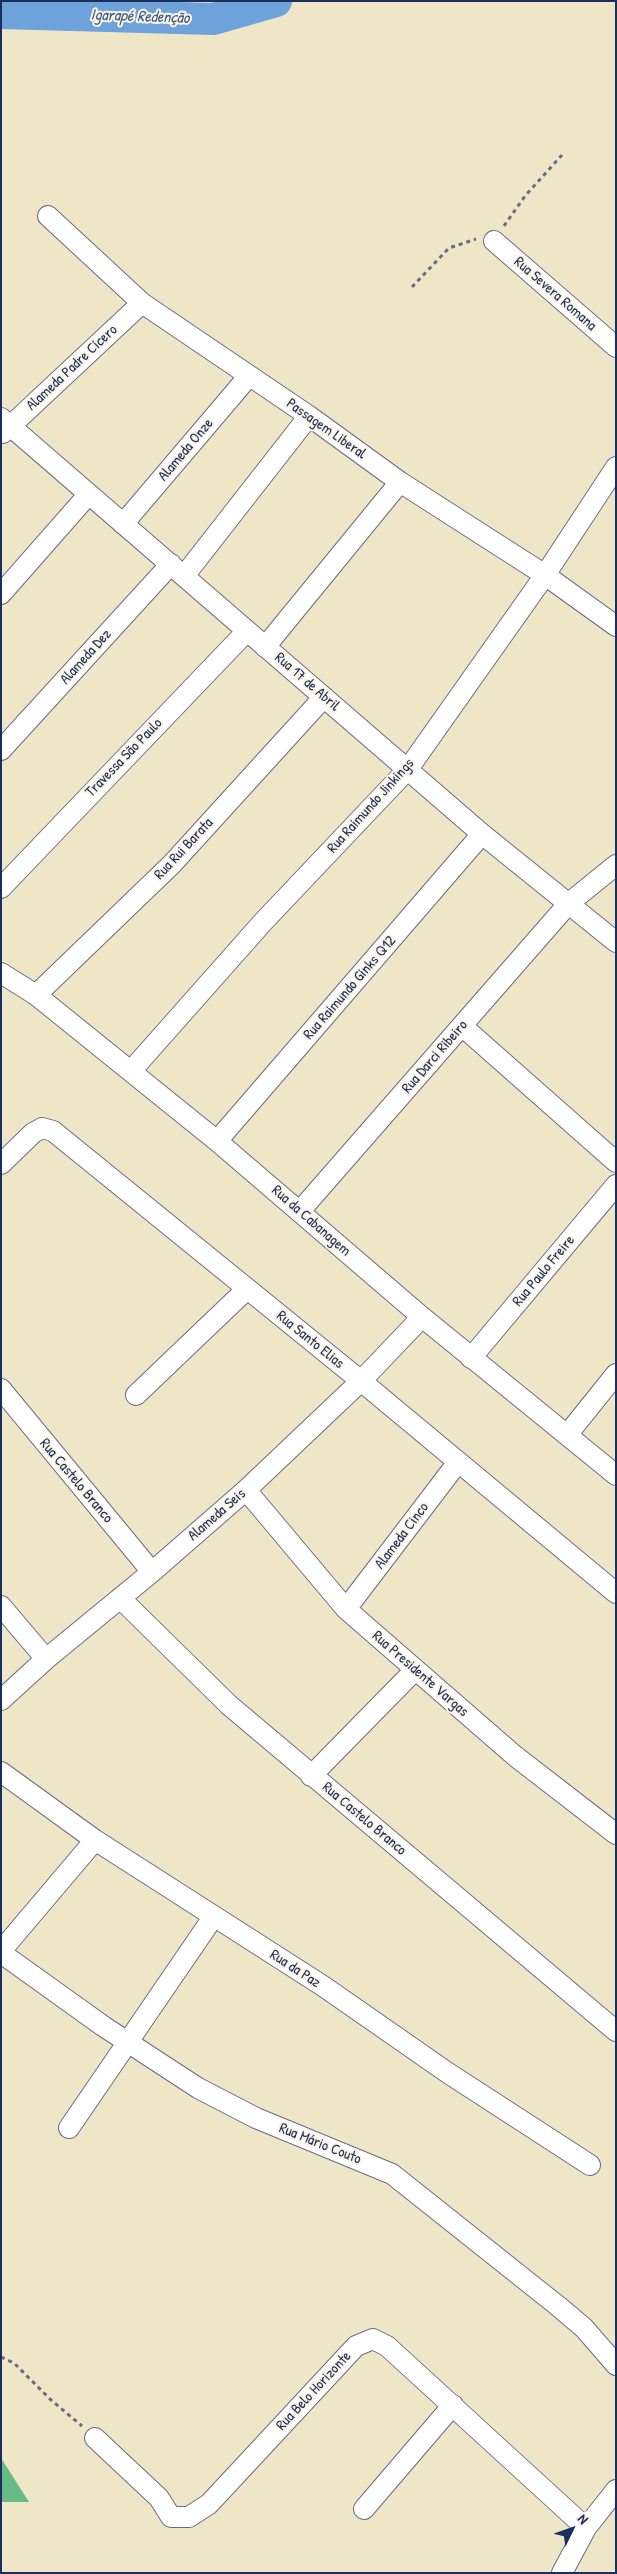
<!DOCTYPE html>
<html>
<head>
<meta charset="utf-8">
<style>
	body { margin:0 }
	#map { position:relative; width:617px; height:2574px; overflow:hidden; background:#efe6c8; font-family:"Patrick Hand",sans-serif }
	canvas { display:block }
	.frame { position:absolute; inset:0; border:2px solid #1b2f5e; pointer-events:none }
	.north { position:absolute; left:547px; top:2504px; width:50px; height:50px; -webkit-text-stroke:4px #fcf5e5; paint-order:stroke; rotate:48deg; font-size:14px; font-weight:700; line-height:20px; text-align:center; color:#1b2f5e }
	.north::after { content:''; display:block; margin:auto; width:18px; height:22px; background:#1b2f5e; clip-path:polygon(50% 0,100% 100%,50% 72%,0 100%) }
</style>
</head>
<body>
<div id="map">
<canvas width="617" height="2574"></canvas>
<div class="frame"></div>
<div class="north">N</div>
</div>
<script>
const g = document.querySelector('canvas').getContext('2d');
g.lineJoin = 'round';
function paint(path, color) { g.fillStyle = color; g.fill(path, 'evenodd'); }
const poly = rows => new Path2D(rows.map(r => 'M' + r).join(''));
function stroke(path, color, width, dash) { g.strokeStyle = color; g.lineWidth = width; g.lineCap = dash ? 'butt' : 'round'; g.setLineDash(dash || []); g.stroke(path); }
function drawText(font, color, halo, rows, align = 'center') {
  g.font = font + ' "Patrick Hand",sans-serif'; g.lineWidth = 4; g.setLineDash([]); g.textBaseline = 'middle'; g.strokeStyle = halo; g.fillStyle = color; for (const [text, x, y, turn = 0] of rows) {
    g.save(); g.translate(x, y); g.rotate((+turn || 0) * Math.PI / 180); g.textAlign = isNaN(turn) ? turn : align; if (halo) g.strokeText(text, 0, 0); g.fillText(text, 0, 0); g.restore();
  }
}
paint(poly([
	[1,2458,29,2502,1,2502]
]), '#68ba86');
stroke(poly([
	[1,13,213,19,276,1]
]), '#6da3da', 32);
const minor = poly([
	[48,216,142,303,309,416,400,482,545,575,616,626],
	[494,241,616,347],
	[1,418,482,834,616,942],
	[3,433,142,303],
	[123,524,248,377],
	[184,576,309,416],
	[1,594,88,495],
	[265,647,400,482],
	[1,750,171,564],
	[1,888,247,631],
	[1,973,36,995,217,1141,422,1317,616,1475],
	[36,995,172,864,324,697],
	[462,1026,616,1162],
	[131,1071,263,922,408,769,545,575,616,467],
	[217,1141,482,834],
	[1,1164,33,1133,42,1128,53,1131,361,1381,616,1593],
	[300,1211,569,903,616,865],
	[471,1358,616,1185],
	[1,1389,152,1572],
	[136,1395,247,1289],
	[567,1435,616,1374],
	[246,1490,346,1609,515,1756,616,1834],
	[120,1598,229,1705,616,2031],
	[1,1606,46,1659],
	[346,1609,458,1462],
	[1,1700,46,1659,152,1572,246,1490,361,1381,422,1317],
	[1,1772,95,1840,323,1986,448,2073,590,2165],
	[311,1776,415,1670],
	[1,1951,95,1840],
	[1,1953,103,2026,198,2088,256,2118,392,2174,558,2306,584,2328,616,2365],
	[69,2128,214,1916],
	[95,2438,159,2498,171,2517,189,2517,209,2504,356,2346,373,2339,387,2346,586,2528],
	[364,2509,453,2405],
	[562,2573,586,2528,616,2490]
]);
stroke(minor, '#656f83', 22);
stroke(poly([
	[504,226,525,196,562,155],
	[412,287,449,248,476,239],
	[1,2357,14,2363,51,2400,82,2426]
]), '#656f83', 3, [4, 4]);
stroke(minor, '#fff', 20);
drawText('15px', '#1b2f5e', '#fcf5e5', [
	["Rua Severa Romana",555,294,41],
	["Alameda Padre Cícero",72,368,-43],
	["Passagem Liberal",326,429,35],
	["Alameda Onze",186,450,-50],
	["Alameda Dez",86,657,-48],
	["Rua 17 de Abril",307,682,41],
	["Travessa São Paulo",124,758,-46],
	["Rua Raimundo Jinkings",371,806,-48],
	["Rua Rui Barata",184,849,-47],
	["Rua Raimundo Ginks Q12",350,988,-49],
	["Rua Darci Ribeiro",435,1057,-49],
	["Rua da Cabanagem",311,1221,41],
	["Rua Paulo Freire",544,1271,-50],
	["Rua Santo Elias",310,1340,39],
	["Rua Castelo Branco",76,1481,50],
	["Alameda Seis",217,1515,-41],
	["Alameda Cinco",402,1536,-53],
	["Rua Presidente Vargas",420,1674,41],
	["Rua Castelo Branco",364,1819,40],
	["Rua da Paz",295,1969,33],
	["Rua Mário Couto",320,2144,22],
	["Rua Belo Horizonte",314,2391,-47]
]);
drawText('italic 16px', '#385889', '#fcf5e5', [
	["Igarapé Redenção",140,17,2]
]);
</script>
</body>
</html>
